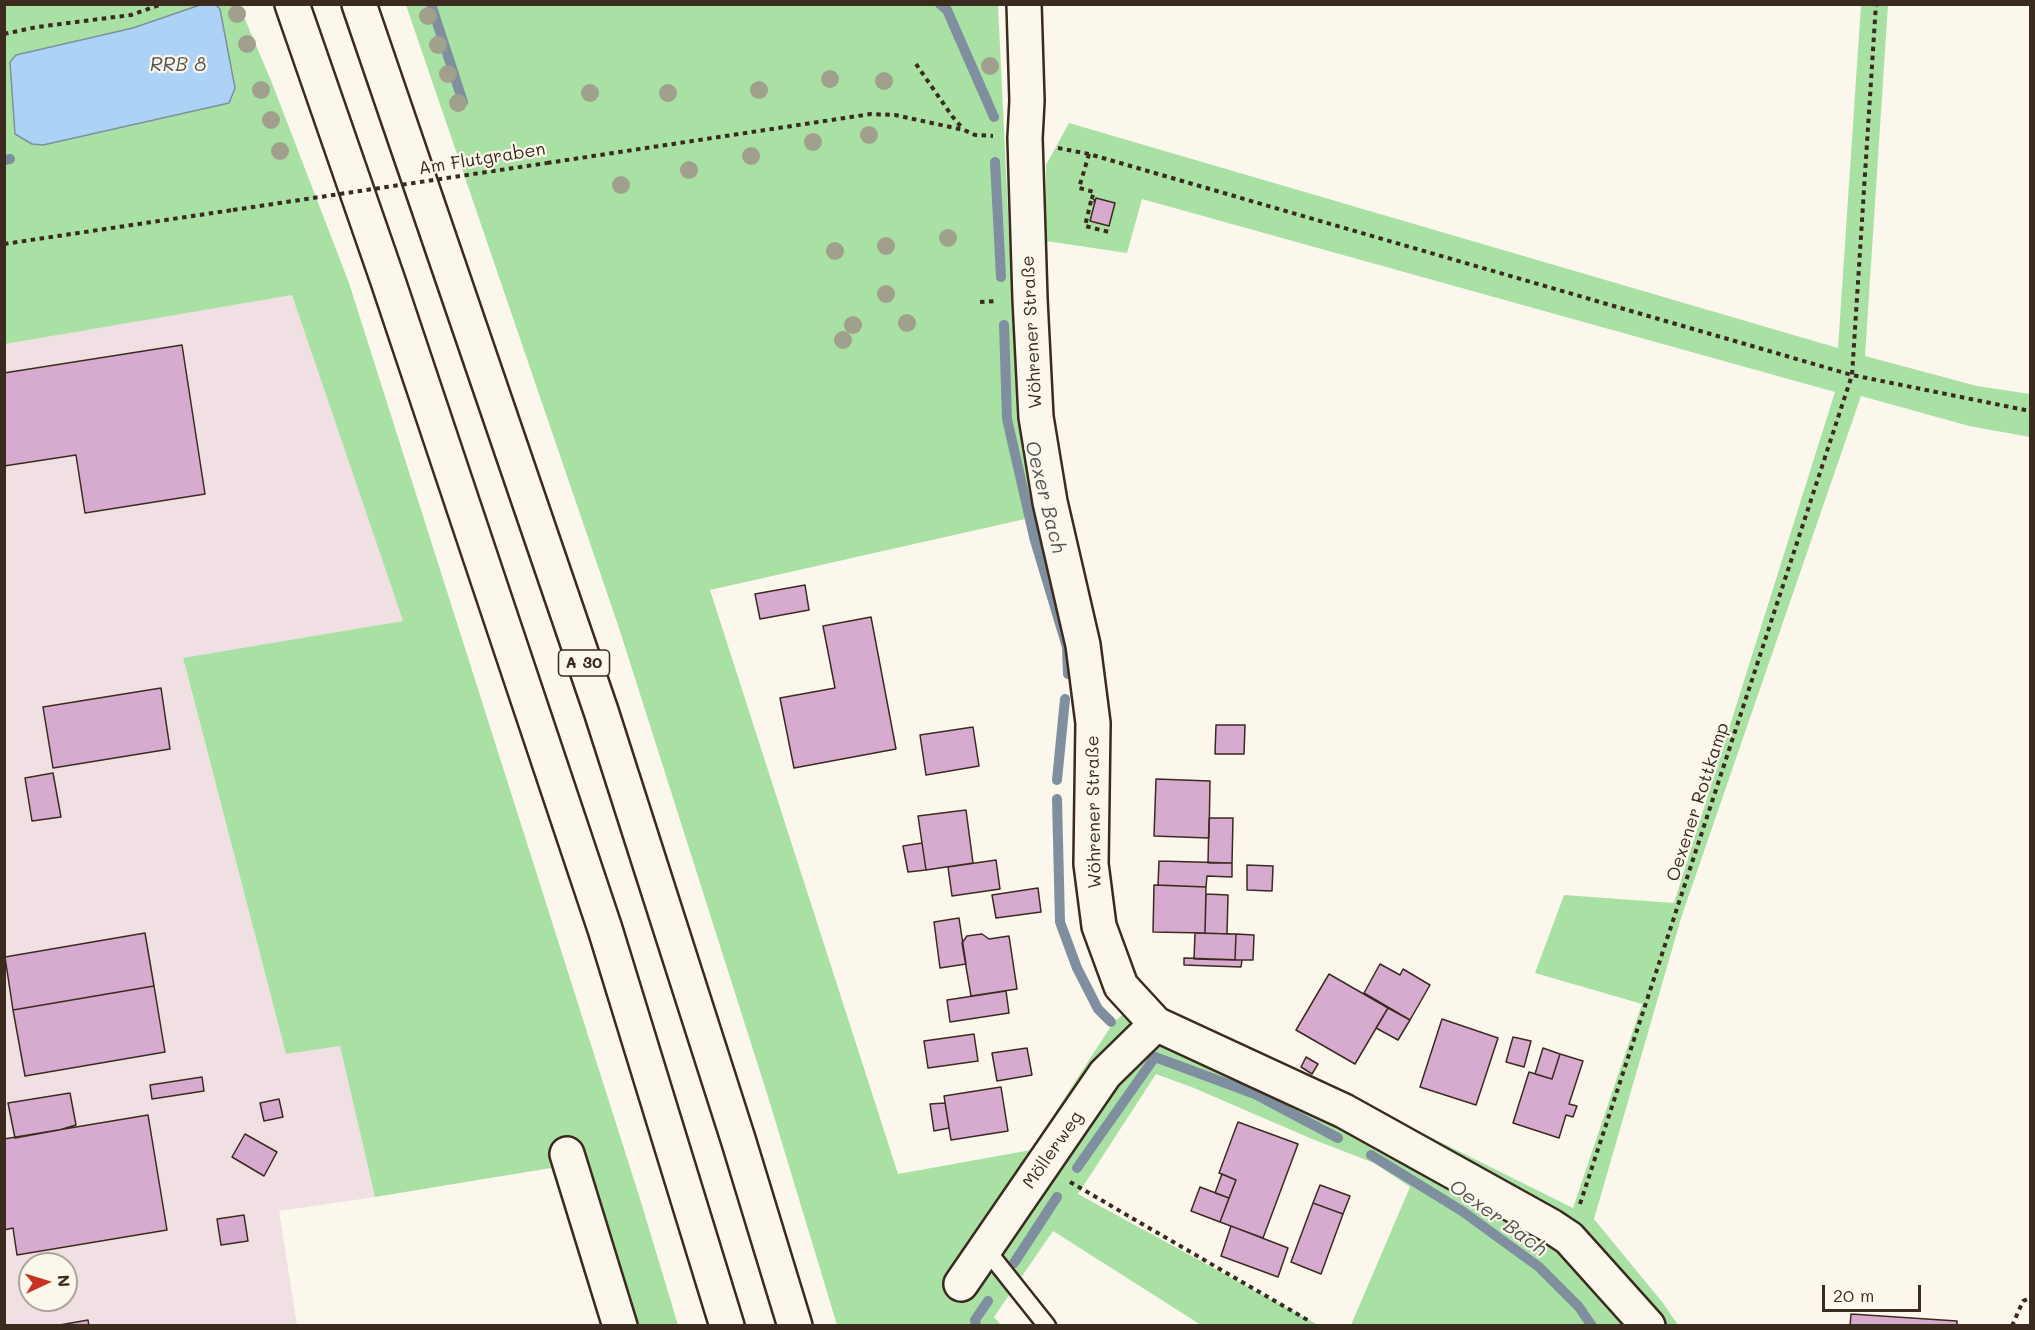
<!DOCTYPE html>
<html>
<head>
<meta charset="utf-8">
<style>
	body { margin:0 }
	#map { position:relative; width:2035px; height:1330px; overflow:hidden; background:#fbf7ec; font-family:Mali,sans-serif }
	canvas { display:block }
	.frame { position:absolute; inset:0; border:6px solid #3b2a1e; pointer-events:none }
	.north { position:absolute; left:18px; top:1252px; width:60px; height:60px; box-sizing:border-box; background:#fbf7ec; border:2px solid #aea59a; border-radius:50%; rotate:86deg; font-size:16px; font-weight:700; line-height:24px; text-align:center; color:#3b2a1e }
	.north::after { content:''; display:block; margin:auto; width:21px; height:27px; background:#c8321e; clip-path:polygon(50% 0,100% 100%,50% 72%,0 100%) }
	.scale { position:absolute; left:1822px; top:1285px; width:99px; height:27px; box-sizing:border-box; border:3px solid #3b2a1e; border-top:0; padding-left:8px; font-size:18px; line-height:21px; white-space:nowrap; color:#3b2a1e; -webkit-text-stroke:4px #fbf7ec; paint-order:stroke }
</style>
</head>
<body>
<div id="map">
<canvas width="2035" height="1330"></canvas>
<div class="frame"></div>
<div class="north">N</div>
<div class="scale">20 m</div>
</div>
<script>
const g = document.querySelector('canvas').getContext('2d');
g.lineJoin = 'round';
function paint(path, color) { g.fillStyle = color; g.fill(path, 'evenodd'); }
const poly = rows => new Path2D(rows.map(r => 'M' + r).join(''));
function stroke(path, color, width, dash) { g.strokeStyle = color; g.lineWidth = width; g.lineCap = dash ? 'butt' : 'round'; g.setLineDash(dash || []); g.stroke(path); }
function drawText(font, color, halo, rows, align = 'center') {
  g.font = font + ' Mali,sans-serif'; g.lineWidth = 4.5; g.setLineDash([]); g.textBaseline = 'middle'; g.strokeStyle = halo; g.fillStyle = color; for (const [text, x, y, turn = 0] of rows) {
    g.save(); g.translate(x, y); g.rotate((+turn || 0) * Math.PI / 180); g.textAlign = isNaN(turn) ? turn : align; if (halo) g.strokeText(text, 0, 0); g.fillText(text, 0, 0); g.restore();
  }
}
paint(poly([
	[292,294,403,621,183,659,286,1054,340,1045,375,1197,279,1211,297,1325,5,1326,5,344],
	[30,1264,66,1264,66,1300,30,1300]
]), '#f0e0e3');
paint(poly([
	[5,5,200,5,133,28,16,55,15,134,43,145,229,103,220,9,216,5,239,5,272,83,349,283,641,1202,678,1325,600,1325,551,1168,375,1197,340,1046,286,1054,183,658,403,621,292,295,5,344],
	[406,5,998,5,1018,420,1034,517,710,590,898,1174,1031,1150,1113,1023,1149,992,1168,1013,1356,1100,1573,1208,1642,1004,1535,973,1564,895,1674,903,1835,392,1142,199,1127,253,1046,241,1046,165,1069,123,1838,348,1861,5,1888,5,1865,356,1977,386,2030,394,2030,437,1969,426,1861,396,1682,915,1594,1219,1663,1303,1678,1325,1351,1325,1410,1187,1374,1163,1312,1139,1194,1088,1156,1074,1078,1194,1318,1325,1201,1325,1053,1231,994,1317,1001,1325,837,1325,769,1100,620,631]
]), '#a9e1a5');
const water = poly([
	[200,5,216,5,220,9,235,88,229,103,43,145,32,144,15,134,10,62,16,55,133,28,200,5]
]);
paint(water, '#acd3f6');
stroke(water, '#7f8fa0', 1.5);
stroke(poly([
	[431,4,463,102],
	[940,4,947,10,994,117],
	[4,160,10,159],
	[995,162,1001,277],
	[1004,325,1007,419,1034,537,1067,647,1068,674],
	[1057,780,1065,699],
	[1057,799,1060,922,1077,968,1098,1009,1111,1022],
	[1371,1155,1462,1211,1539,1267,1579,1307,1592,1326],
	[1077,1168,1155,1057,1255,1094,1338,1138],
	[1014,1263,1057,1197],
	[976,1326,975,1320,988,1301]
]), '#7f8fa0', 10);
const building = poly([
	[1096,198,1115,203,1109,226,1090,221,1096,198],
	[182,345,205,494,85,513,76,455,4,466,4,373,182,345],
	[805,585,809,610,760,619,755,594,805,585],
	[871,617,896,749,794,768,780,698,835,688,823,626,871,617],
	[161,688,170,749,53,768,43,707,161,688],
	[1216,725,1245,725,1244,754,1215,754,1216,725],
	[973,727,979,766,926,775,920,735,973,727],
	[53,773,61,817,32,821,25,778,53,773],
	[1156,779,1210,781,1209,838,1154,836,1156,779],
	[966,810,973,863,926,870,918,816,966,810],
	[1209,818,1233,818,1232,863,1208,863,1209,818],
	[922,843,926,870,908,872,903,846,922,843],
	[996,860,1000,889,952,896,948,867,996,860],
	[1159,861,1232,863,1232,877,1207,876,1206,887,1158,885,1159,861],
	[1247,865,1273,866,1272,891,1247,890,1247,865],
	[1154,885,1206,887,1205,933,1153,932,1154,885],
	[1038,888,1041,912,996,918,992,895,1038,888],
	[1206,894,1228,895,1227,934,1205,933,1206,894],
	[959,918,966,964,940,968,934,922,959,918],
	[145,933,154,986,13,1010,5,957,145,933],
	[1195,933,1236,934,1235,960,1194,959,1195,933],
	[982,934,989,939,1009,936,1017,989,971,996,962,943,967,936,982,934],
	[1236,934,1254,935,1253,960,1235,960,1236,934],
	[1184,958,1242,960,1241,967,1184,965,1184,958],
	[1380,964,1400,975,1403,969,1430,985,1410,1020,1364,993,1380,964],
	[1329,974,1388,1008,1355,1064,1296,1030,1329,974],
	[154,986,165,1052,25,1076,13,1010,154,986],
	[1006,991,1009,1013,950,1022,947,1000,1006,991],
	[1388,1008,1410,1020,1398,1040,1376,1028,1388,1008],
	[1442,1019,1498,1038,1476,1105,1420,1087,1442,1019],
	[974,1034,978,1061,928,1068,924,1041,974,1034],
	[1513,1037,1531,1041,1524,1067,1506,1062,1513,1037],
	[1027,1048,1032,1075,997,1081,992,1053,1027,1048],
	[1543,1048,1560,1054,1552,1079,1535,1074,1543,1048],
	[1560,1054,1583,1061,1569,1104,1577,1106,1573,1117,1566,1115,1559,1138,1513,1123,1529,1072,1552,1079,1560,1054],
	[1306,1057,1318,1064,1312,1074,1301,1067,1306,1057],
	[202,1077,204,1091,152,1099,150,1085,202,1077],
	[1001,1087,1008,1131,951,1140,944,1096,1001,1087],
	[70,1093,76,1125,59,1130,15,1138,8,1103,70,1093],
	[279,1099,283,1117,264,1121,260,1103,279,1099],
	[945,1103,949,1128,934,1131,930,1104,945,1103],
	[148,1115,167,1230,17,1255,13,1228,4,1230,4,1139,148,1115],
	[1238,1122,1298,1144,1263,1238,1220,1222,1236,1180,1219,1173,1238,1122],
	[245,1134,277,1152,264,1176,232,1157,245,1134],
	[1222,1174,1236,1180,1229,1198,1215,1193,1222,1174],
	[1320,1185,1350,1196,1343,1214,1313,1203,1320,1185],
	[1200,1187,1229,1198,1220,1222,1191,1211,1200,1187],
	[1313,1203,1343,1214,1321,1274,1291,1262,1313,1203],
	[244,1215,248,1241,221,1245,217,1219,244,1215],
	[1231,1226,1288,1248,1278,1277,1221,1256,1231,1226],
	[1851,1314,1957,1321,1957,1326,1850,1326,1851,1314],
	[88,1320,89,1326,54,1326,88,1320]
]);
paint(building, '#d7abcf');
stroke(building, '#3b2a1e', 1.5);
const lane = poly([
	[985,1248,1047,1326]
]);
const street = poly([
	[1024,4,1027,101,1025,138,1030,299,1036,417,1050,502,1083,645,1093,723,1091,864,1099,926,1121,986,1156,1024,1344,1111,1551,1226,1569,1238,1648,1326],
	[567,1154,620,1326],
	[961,1284,1105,1074,1156,1024]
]);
const highway = poly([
	[292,4,388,281,605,929,727,1326],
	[359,4,601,711,738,1139,795,1326]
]);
stroke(lane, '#3b2a1e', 21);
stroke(street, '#3b2a1e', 38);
stroke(highway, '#3b2a1e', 38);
stroke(poly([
	[4,34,37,27,131,15,162,4],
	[916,64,952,116,963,129],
	[1058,148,1089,154,1852,375,2030,411],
	[1089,154,1079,188,1094,192,1091,201,1095,201],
	[547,163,871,114,895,115,964,130,975,135,993,136],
	[1091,201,1085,226,1109,232],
	[4,244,233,210],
	[980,302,996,301],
	[1070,1182,1311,1322],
	[1580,1204,1852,375,1876,4],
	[2012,1326,2023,1301,2030,1298]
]), '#3b2a1e', 4, [4.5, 4.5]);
stroke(lane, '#fbf7ec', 16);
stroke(street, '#fbf7ec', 33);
stroke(highway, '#fbf7ec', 33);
stroke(poly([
	[233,210,547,163]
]), '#3b2a1e', 4, [4.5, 4.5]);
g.fillStyle = '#a0a08d';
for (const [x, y] of [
	[237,14],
	[428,16],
	[247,44],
	[438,45],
	[990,66],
	[448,74],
	[830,79],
	[884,81],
	[261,90],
	[759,90],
	[590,93],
	[668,93],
	[458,103],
	[271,120],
	[869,135],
	[813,142],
	[280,151],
	[751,156],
	[689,170],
	[621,185],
	[948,238],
	[886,246],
	[835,251],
	[886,294],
	[907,323],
	[853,325],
	[843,340]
]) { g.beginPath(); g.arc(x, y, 9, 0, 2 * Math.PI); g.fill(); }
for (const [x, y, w] of [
	[584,663,51]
]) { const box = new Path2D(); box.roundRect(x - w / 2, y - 13, w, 26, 4.5); g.fillStyle = '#fbf7ec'; g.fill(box); stroke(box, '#3b2a1e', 1.5); }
drawText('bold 16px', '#3b2a1e', null, [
	["A 30",584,663]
]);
drawText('18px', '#3b2a1e', '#fbf7ec', [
	["Am Flutgraben",482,159,-9],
	["Wöhrener Straße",1032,332,-93],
	["Oexener Rottkamp",1698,802,-72],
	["Wöhrener Straße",1094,812,-91],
	["Möllerweg",1053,1150,-55]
]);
drawText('italic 20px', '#575454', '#fbf7ec', [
	["RRB 8",178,65],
	["Oexer Bach",1045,497,76],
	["Oexer Bach",1498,1218,36]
]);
</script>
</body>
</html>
